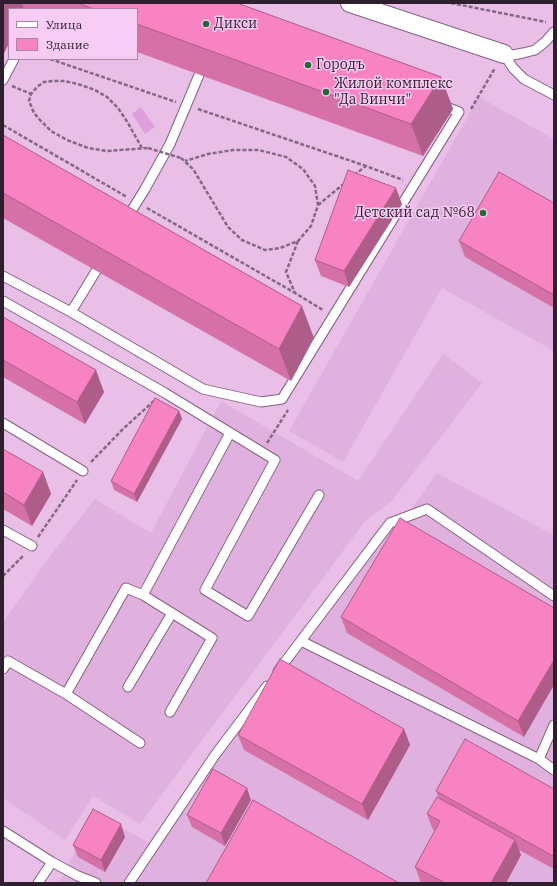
<!DOCTYPE html>
<html>
<head>
<meta charset="utf-8">
<style>
	body { margin:0 }
	#map { position:relative; width:557px; height:886px; overflow:hidden; background:#e9bfe7; font-family:"IBM Plex Serif",serif }
	canvas { display:block }
	.frame { position:absolute; inset:0; border:4px solid #2e1f2e; pointer-events:none }
	.legend { position:absolute; left:8px; top:8px; width:130px; height:52px; box-sizing:border-box; background:#f6ccf4; border:1px solid #a687a5; margin:0; padding:5px 7px; list-style:none; font-size:12px; color:#2e1f2e }
	.legend li { display:flex; align-items:center; gap:8px; height:20px }
	.legend b { width:20px; border:1px solid #a687a5 }
</style>
</head>
<body>
<div id="map">
<canvas width="557" height="886"></canvas>
<div class="frame"></div>
<ul class="legend">
<li><b style="height:5px;background:#fff"></b>Улица</li>
<li><b style="height:11px;background:#f883c2"></b>Здание</li>
</ul>
</div>
<script>
const g = document.querySelector('canvas').getContext('2d');
g.lineJoin = 'round';
function paint(path, color) { g.fillStyle = color; g.fill(path, 'evenodd'); }
const poly = rows => new Path2D(rows.map(r => 'M' + r).join(''));
function stroke(path, color, width, dash) { g.strokeStyle = color; g.lineWidth = width; g.lineCap = dash ? 'butt' : 'round'; g.setLineDash(dash || []); g.stroke(path); }
function drawText(font, color, halo, rows, align = 'center') {
  g.font = font + ' "IBM Plex Serif",serif'; g.lineWidth = 3; g.setLineDash([]); g.textBaseline = 'middle'; g.strokeStyle = halo; g.fillStyle = color; for (const [text, x, y, turn = 0] of rows) {
    g.save(); g.translate(x, y); g.rotate((+turn || 0) * Math.PI / 180); g.textAlign = isNaN(turn) ? turn : align; if (halo) g.strokeText(text, 0, 0); g.fillText(text, 0, 0); g.restore();
  }
}
paint(poly([
	[479,97,554,139,554,351,442,288,343,462,289,431],
	[443,354,482,383,391,502,366,520,140,824,93,796,65,840,3,798,3,622,48,559,95,499,151,533,221,401,358,481],
	[437,473,554,535,554,883,59,883,96,813,151,844,377,529,409,512]
]), '#e0b1de');
paint(poly([
	[141,107,155,127,145,134,132,114]
]), '#dea0dc');
const lane = poly([
	[504,54,513,68,524,79,554,95],
	[504,54,513,55,523,53,535,50,545,42,554,32],
	[3,80,14,59],
	[127,218,145,189,170,144,199,75],
	[3,276,71,312,203,389,261,402,282,399,459,112,441,105],
	[3,301,165,393,275,460,205,590,248,616,319,495],
	[71,312,96,271],
	[3,423,83,471],
	[3,530,32,546],
	[301,641,539,759,554,725],
	[3,669,8,661,66,694],
	[278,671,390,523,427,509,554,596],
	[128,687,172,613],
	[170,712,212,638,143,595,230,433],
	[140,743,66,694,126,588,143,595],
	[539,759,554,770],
	[3,831,52,862,78,876,96,883],
	[38,883,52,862],
	[129,883,215,755,267,686]
]);
const street = poly([
	[350,3,504,54]
]);
stroke(lane, '#856084', 11);
stroke(street, '#856084', 20);
stroke(poly([
	[451,3,546,22],
	[50,59,176,102],
	[12,86,31,94],
	[198,109,366,166],
	[471,109,495,68],
	[3,125,127,197],
	[142,148,128,123,118,108,107,97,95,90,78,84,64,81,52,81,44,82,37,87,31,94,29,101,34,113,40,120,51,131,67,140,88,148,107,151,148,148],
	[181,158,193,169,228,227,242,240,265,250,280,248,298,241,311,226,318,205,315,186,303,169,286,157,259,150,233,150,208,154,185,161],
	[354,175,366,166,403,180],
	[318,205,346,182],
	[147,208,295,293],
	[298,241,286,272,295,293,323,310],
	[267,443,288,410],
	[91,462,124,428,155,400],
	[38,537,77,480],
	[3,576,24,555]
]), '#836883', 2.5, [4, 2]);
stroke(lane, '#fff', 9);
stroke(street, '#fff', 18);
stroke(poly([
	[148,148,181,158]
]), '#836883', 2.5, [4, 2]);
paint(poly([
	[3,3,237,3,441,77,453,109,423,156,137,52,137,9,9,9,9,43,3,55],
	[3,135,314,338,291,381,3,218],
	[554,203,554,308,465,257,459,241],
	[402,204,349,287,321,276,315,260],
	[3,317,104,392,85,424,3,377],
	[179,411,182,419,137,502,114,490,111,481],
	[3,449,43,472,51,494,32,526,3,509],
	[554,608,524,737,347,633,341,617],
	[404,729,410,745,368,820,244,750,238,735],
	[554,789,554,869,519,850,521,855,506,883,421,883,415,867,435,831,433,830,427,814,439,798,436,791],
	[251,800,225,846,192,827,187,815],
	[125,837,105,872,78,857,73,845]
]), '#d571a7');
paint(poly([
	[3,3,22,3,24,9,9,9,9,43,3,55],
	[441,77,453,109,423,156,411,124],
	[396,188,402,204,349,287,344,271],
	[302,306,314,338,291,381,279,349],
	[96,370,104,392,85,424,77,402],
	[179,411,182,419,137,502,134,494],
	[43,472,51,494,32,526,24,505],
	[554,660,554,685,524,737,518,721],
	[404,729,410,745,368,820,362,804],
	[247,788,251,800,225,846,221,833],
	[121,824,125,837,105,872,101,860],
	[515,840,521,855,506,883,491,883]
]), '#ae5c88');
const building = poly([
	[78,3,237,3,441,77,411,124,137,24,137,9,94,9,78,3],
	[3,135,302,306,279,349,3,193,3,135],
	[348,170,396,188,344,271,315,260,348,170],
	[499,172,554,203,554,295,459,241,499,172],
	[3,317,96,370,77,402,3,360,3,317],
	[155,398,179,411,134,494,111,481,155,398],
	[3,449,43,472,24,505,3,492,3,449],
	[400,518,554,608,554,660,518,721,341,617,400,518],
	[280,659,404,729,362,804,238,735,280,659],
	[465,739,554,789,554,854,553,856,436,791,465,739],
	[213,769,247,788,221,833,187,815,213,769],
	[437,797,515,840,491,883,445,883,415,867,440,821,427,814,437,797],
	[253,800,399,883,206,883,253,800],
	[93,809,121,824,101,860,73,845,93,809]
]);
paint(building, '#f883c2');
stroke(building, '#ae5c88', 1);
for (const [x, y, r, color] of [
	[206,24,4,"#246833"],
	[308,65,4,"#246833"],
	[326,92,4,"#246833"],
	[483,213,4,"#246833"]
]) { const dot = new Path2D(); dot.arc(x, y, r, 0, 2 * Math.PI); g.fillStyle = color; g.fill(dot); stroke(dot, '#f6ccf4', 1.5); }
drawText('14px', '#2e1f2e', '#f6ccf4', [
	["Дикси",214,24],
	["Городъ",316,65],
	["Жилой комплекс",334,84],
	["\"Да Винчи\"",334,100],
	["Детский сад №68",475,213,"right"]
], 'left');
</script>
</body>
</html>
